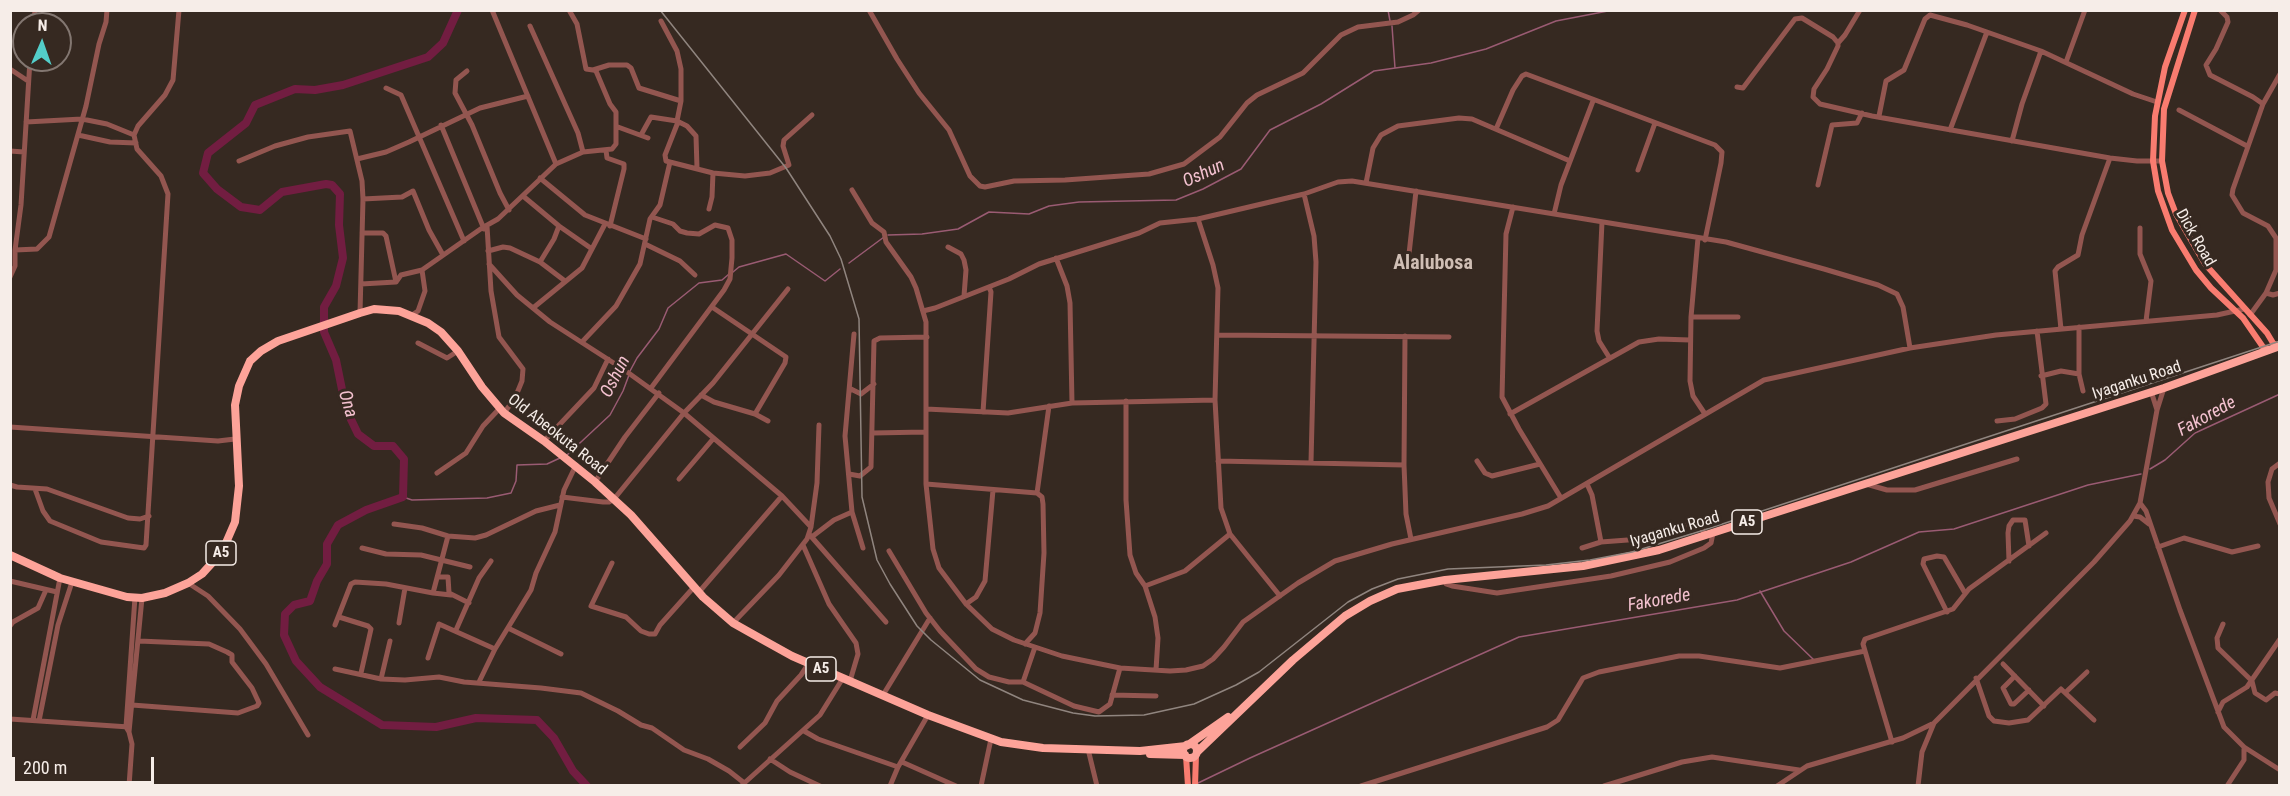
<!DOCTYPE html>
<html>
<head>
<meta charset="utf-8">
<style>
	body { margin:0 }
	#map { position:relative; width:2290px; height:796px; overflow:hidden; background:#362921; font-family:"Roboto Condensed",sans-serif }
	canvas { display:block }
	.frame { position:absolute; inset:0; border:12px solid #f6ede8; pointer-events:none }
	.north { position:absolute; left:12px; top:12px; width:60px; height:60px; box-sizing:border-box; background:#362921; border:2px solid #837771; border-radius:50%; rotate:2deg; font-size:16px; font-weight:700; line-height:24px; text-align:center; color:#f6ede8 }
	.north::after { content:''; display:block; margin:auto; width:21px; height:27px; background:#53cdc9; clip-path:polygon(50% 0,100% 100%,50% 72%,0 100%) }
	.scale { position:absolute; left:12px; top:757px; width:142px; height:27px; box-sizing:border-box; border:3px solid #f6ede8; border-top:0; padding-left:8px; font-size:18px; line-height:21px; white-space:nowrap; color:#f6ede8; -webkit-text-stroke:4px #362921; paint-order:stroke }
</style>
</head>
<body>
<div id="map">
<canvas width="2290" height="796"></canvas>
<div class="frame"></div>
<div class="north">N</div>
<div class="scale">200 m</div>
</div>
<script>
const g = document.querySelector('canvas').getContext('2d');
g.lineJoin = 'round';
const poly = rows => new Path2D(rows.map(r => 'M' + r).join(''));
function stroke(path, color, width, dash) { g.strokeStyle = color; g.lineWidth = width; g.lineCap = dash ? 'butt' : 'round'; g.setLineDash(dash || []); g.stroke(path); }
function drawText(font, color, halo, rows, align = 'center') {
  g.font = font + ' "Roboto Condensed",sans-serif'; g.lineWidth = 6; g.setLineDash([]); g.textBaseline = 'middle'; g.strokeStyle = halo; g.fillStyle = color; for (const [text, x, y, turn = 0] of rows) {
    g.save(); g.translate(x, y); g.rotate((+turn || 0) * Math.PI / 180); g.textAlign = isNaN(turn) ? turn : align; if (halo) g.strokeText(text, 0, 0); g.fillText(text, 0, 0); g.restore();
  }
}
stroke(poly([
	[1388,10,1390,21],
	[1392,26,1395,68],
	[888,235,922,234,958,229,989,212,1029,214,1049,206,1079,202,1176,200,1203,189,1241,169,1270,130,1321,104,1374,71,1431,63,1486,49,1556,21,1613,10],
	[849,263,884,237],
	[733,272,739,267,786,254,825,281,840,269],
	[630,371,637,358,659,329,668,308,699,283,722,280,729,274],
	[567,455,610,415,623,391,629,375],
	[2150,469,2165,460,2195,433,2280,394],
	[403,497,412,500,487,498,511,493,516,481,517,465,547,464,560,458],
	[1760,591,1784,631,1814,660],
	[1196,784,1250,758,1519,637,1737,600,1851,562,1919,532,1954,529,2088,485,2141,474]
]), '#9a5b73', 1.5);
stroke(poly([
	[458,10,443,43,428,57,343,85,315,90,295,89,255,105,246,123,208,153,203,173,217,189,241,207,260,210,282,192,326,184,332,185,340,194,339,225,343,258,336,286,324,307,324,332,336,360,346,409,358,434,374,446,393,446,404,459,403,497,366,510,338,525,327,544,327,564,317,581,310,601,294,605,285,614,284,635,296,661,320,687,382,725,436,727,476,718,537,720,554,738,573,771,587,786]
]), '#721d41', 8);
stroke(poly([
	[492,10,556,164],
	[569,10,577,24,586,69,593,70,609,65,627,65,631,68,639,88,681,101],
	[869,10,897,59,919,93,949,130,970,176,980,186,985,187,1014,181,1065,180,1149,174,1184,164,1220,137,1247,103,1257,95,1303,73,1341,35,1358,27,1398,22,1413,15,1419,10],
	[1860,10,1845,35,1838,43,1838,46,1827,69,1814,89,1813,97,1820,104,1872,116,2110,158,2137,161,2162,161],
	[2220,10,2227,17,2228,22,2216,49,2206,65,2210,75,2253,97,2263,104],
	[661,21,677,51,681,69,681,101,677,121],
	[34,24,35,10],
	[530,26,578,133,583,152],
	[2066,62,2085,10],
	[10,69,28,81],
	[467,71,456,80,455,93,472,125,500,193,509,210],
	[1737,87,1743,88,1795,19,1802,18,1833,37,1838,43],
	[386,88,401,95,464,241],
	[2179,110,2247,146],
	[1879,116,1886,81,1904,70,1925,19,1930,15,1967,25,2041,51,2133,94,2157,102],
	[26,122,82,119,107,124,134,135],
	[678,122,665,155,666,161,713,173,745,176,770,173,789,165,783,146,784,140,812,115],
	[441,125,484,229],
	[618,127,648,138],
	[1496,129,1513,90,1522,76,1526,74,1715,145,1722,152,1721,163,1705,240],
	[1950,130,1987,32],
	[78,135,110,142,136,143],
	[641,135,651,117,677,121,687,126,696,136,697,168],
	[2012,141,2022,104,2041,51],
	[606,150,607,158,624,164,624,169,610,226],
	[10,151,24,152],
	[357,159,386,152,409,142,480,108,528,96],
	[239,161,275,146,308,137,350,131,362,181,363,199,360,313],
	[1638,170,1655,123],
	[540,178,585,215,646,239],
	[1366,183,1373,148,1381,135,1398,126,1459,118,1472,119,1570,161],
	[1818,185,1832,125,1857,123,1862,113],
	[852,190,872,223,884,232,886,242,911,277,916,288,926,322,926,484,933,549,939,568,966,604,992,629,1014,640,1062,656,1120,668,1170,671,1186,670,1203,666,1213,659,1224,647,1243,622,1298,583,1335,561,1392,544,1522,514,1548,506,1764,380,1910,348,1996,335,2217,315,2244,309],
	[1304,194,1314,236,1316,262,1311,462],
	[523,196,559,226,592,249],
	[363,199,402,197,413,191,429,230,443,255],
	[1513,207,1506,234,1502,397,1519,429,1561,498],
	[709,209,712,197,713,173],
	[1554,214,1561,185,1593,101],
	[1198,219,1213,265,1218,288,1215,400,1221,508,1230,534,1280,596],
	[1602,222,1597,331,1599,341,1609,357],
	[487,226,491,291,499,337,523,369,522,381,515,398,504,413],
	[2140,228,2140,254,2151,281,2146,321],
	[362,233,383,233,386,236,396,282],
	[1698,238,1691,317,1690,381,1693,396,1705,414],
	[645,244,680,261,695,275],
	[948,247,961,254,964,260,966,270,964,296],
	[15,250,37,249,49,237,86,106,99,44,106,22,107,10],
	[488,251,503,247,510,248,540,262,565,281],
	[1409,254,1416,191],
	[1056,258,1067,286,1070,303,1072,403],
	[540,262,554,239,559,226],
	[489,264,517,295,550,322,623,369,684,413,782,496,811,527],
	[10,277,15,266,15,250,21,205,30,60],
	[361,284,396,282,401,275,422,270,482,228,498,219,556,164,583,152,612,149,616,144,616,112,610,104,596,71,593,70],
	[2266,293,2273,295,2280,293],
	[712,307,786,357,785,363,755,414],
	[533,308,582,268,605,224],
	[923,311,935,308,1009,279,1039,264,1139,233,1160,223,1198,219,1304,194,1338,182,1352,181,1726,242,1824,269,1878,285,1897,294,1903,307,1910,348],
	[412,315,418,311,425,291,422,270],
	[2250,315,2266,293,2276,270,2276,238,2268,226,2243,213,2232,195,2233,189,2263,104,2280,74],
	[1691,317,1738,317],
	[2079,327,2079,374,2083,391],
	[2061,329,2055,271,2058,267,2078,255,2082,235,2110,158],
	[854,334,845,436,852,512,863,548],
	[1217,335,1449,337],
	[1405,336,1404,465,1406,514,1411,539],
	[582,342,616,306,640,264,650,219,660,205,670,162],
	[418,343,447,358,458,351],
	[2041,376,2061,371,2079,374],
	[651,388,724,290,730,279,732,258,732,240,728,228,715,225,699,234,687,233,680,231,673,224,652,217],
	[851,389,861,394,874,384],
	[2151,391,2157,410],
	[701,395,714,402,755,414,768,421],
	[1126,401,1126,500,1130,555,1136,573,1145,586,1155,617,1158,638,1156,670],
	[926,409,1008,413,1072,403,1215,400],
	[983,412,991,292,989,287],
	[1510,414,1639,342,1659,339,1690,340],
	[1997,421,2015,419,2042,408,2046,404,2037,331],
	[10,427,218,441,235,439],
	[873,433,925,432],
	[544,441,594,388,608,359],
	[1218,461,1404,465],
	[1477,461,1485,473,1492,476,1540,464],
	[2280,463,2272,469,2268,482,2269,498,2280,524],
	[437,473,466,453,483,426,500,408],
	[849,474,860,476,871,467,874,341,880,338,927,337],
	[679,479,713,439],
	[595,482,625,437,659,393],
	[926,484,1037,493],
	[1587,484,1592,495,1601,542],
	[1866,484,1887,490,1915,490,2017,459],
	[10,485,17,487,47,489,128,518,140,519,149,516],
	[35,489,43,511,50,521,101,542,144,548,146,545,168,194,161,176,137,149,134,135,138,126,165,95,173,80,179,10],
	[562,497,603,502,609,502,614,499,684,413,713,383,788,289],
	[2140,503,2146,511,2180,610,2224,727,2244,747,2280,770],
	[2133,516,2140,517,2149,524],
	[394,524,422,528,448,536,475,538,486,535,536,511,560,505],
	[809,534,886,622],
	[813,536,834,520,852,512],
	[803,545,829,604,856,643,858,654,850,681],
	[2158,547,2184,538,2232,552,2258,546],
	[362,548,386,554,421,555,470,567],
	[1582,548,1601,542,1641,539,1697,522,1700,523,1705,536],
	[889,551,926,613,940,631,976,669,989,677,1009,682,1023,682,1074,706,1099,712,1110,704,1120,668],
	[2009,561,2008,533,2009,526,2013,520,2025,520,2029,546],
	[612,563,591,606,626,617,641,631,649,634,655,634,660,625,694,587],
	[438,577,448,577,449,593,469,603],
	[1445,580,1446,584,1452,586,1497,593,1611,576,1670,562,1704,548,1711,543,1713,533],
	[10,581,57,592],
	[188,583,208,596,240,629,266,664,308,735],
	[1145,586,1185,571,1230,534],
	[699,592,782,496],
	[433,593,451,595],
	[966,604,976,597,985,581,993,490],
	[1947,612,1923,564,1924,559,1937,556,1944,557,1965,593],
	[339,617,368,626,371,629,361,673],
	[399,623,405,588],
	[733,623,779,575,807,539,811,527,817,483,819,425],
	[2223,624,2217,638,2218,648,2252,681,2255,693,2266,700,2275,693,2280,694],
	[335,625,351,584,355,582,386,584,433,593,448,536],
	[10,626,13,622,38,608,46,590],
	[508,628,561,654],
	[456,630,479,578,491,561],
	[1025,644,1035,633,1040,613,1044,553,1043,504,1042,497,1037,493,1049,406],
	[428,658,439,624,495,649],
	[2003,664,2044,706],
	[335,669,381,679,405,680,439,677,464,682,541,688,581,693,618,711,641,725,652,728,684,750,708,759,729,771,743,782],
	[2015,676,2003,688,2011,704,2014,704,2029,690],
	[1976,678,1989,716,1994,721,2009,723,2028,720,2061,689,2094,720],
	[381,679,390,641],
	[479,682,495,649,531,590,536,573,555,532,564,490,576,465],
	[1023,682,1035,647],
	[2066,692,2087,672],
	[883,695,930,618],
	[1112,695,1156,696],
	[132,705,238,713,257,706,259,703,252,688,232,662,232,655,227,652,209,644,139,641],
	[2218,712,2223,702,2247,687,2280,639],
	[10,719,129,727],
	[33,720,60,578],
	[39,721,58,625,72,582],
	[804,731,818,739,898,767],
	[129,732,142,598],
	[1892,742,1865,651,1863,644,1865,639,1953,609,1969,589,2046,533],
	[740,747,765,723,777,701,801,675,809,663],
	[1088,749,1097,786],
	[770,759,790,772,820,786],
	[902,762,956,786],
	[129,786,132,744,129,732,126,727,135,597],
	[741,786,820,715,843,678],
	[890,786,898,767,928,715],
	[981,786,991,739],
	[1361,786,1547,727,1558,720,1583,678,1599,672,1679,656,1699,656,1780,668,1865,651],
	[1604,786,1682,762,1712,757,1799,770],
	[1777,786,1807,766,1903,738,1932,724],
	[1918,786,1922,752,1934,723,2094,562,2130,521,2140,503,2157,410,2164,388],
	[2227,786,2244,760,2244,747]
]), '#935650', 5);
stroke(poly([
	[2185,10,2165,67,2155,116,2153,161,2158,191,2172,230,2196,270,2211,288,2243,318,2263,347,2269,349],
	[2195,10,2164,109,2162,161,2168,193,2176,214,2205,264,2267,333,2273,343,2278,346],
	[1186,756,1188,786],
	[1195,786,1196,755]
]), '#f97c70', 6);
stroke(poly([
	[10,555,60,578,127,597,142,598,165,593,188,583,202,574,222,552,235,522,239,486,235,405,239,386,250,361,261,351,278,341,360,313,374,309,399,311,428,323,441,332,458,351,482,387,504,413,544,441,595,482,631,515,703,597,733,623,765,641,792,656,928,715,1001,742,1043,748,1140,751,1186,746],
	'1183 751a7 7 0 1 1 14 0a7 7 0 1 1-14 0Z',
	[1188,745,1228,717],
	[1197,752,1293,660,1345,616,1370,601,1397,589,1445,580,1583,566,1659,550,2164,388,2280,346],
	[1150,754,1185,755]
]), '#fda399', 8);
stroke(poly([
	[660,10,786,168,830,236,841,259,859,319,862,497,877,560,890,584,917,626,931,640,980,680,1023,700,1073,713,1095,716,1144,715,1194,704,1236,685,1259,672,1348,602,1372,589,1398,579,1448,569,1546,565,1590,560,1632,552,1701,531,2280,341]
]), '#90857f', 1.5);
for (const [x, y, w] of [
	[1747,522,30],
	[221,553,30],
	[821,669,30]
]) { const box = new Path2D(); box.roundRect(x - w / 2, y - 12, w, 24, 4.5); g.fillStyle = '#362921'; g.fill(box); stroke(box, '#f6ede8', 1.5); }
drawText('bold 15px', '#f6ede8', null, [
	["A5",1747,522],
	["A5",221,553],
	["A5",821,669]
]);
drawText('16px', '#f6ede8', '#362921', [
	["Dick Road",2195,238,60],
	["Iyaganku Road",2137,381,-18],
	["Old Abeokuta Road",557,435,38],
	["Iyaganku Road",1675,530,-16]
]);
drawText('italic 18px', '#f4c2d0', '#362921', [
	["Oshun",1204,174,-25],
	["Oshun",616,377,-63],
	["Ona",347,404,73],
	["Fakorede",2207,417,-29],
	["Fakorede",1659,601,-10]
]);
drawText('bold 20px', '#d0bfb5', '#362921', [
	["Alalubosa",1433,264]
]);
</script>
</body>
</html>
